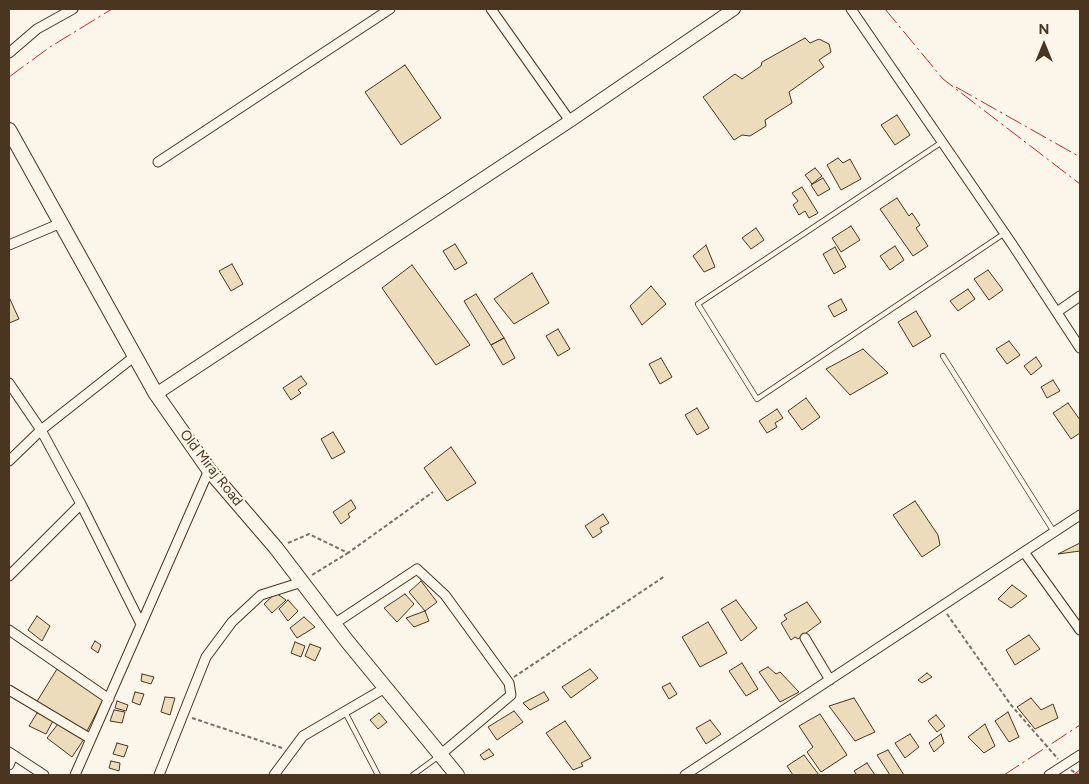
<!DOCTYPE html>
<html>
<head>
<meta charset="utf-8">
<style>
	body { margin:0 }
	#map { position:relative; width:1089px; height:784px; overflow:hidden; background:#fbf6e9; font-family:Figtree,sans-serif }
	canvas { display:block }
	.frame { position:absolute; inset:0; border:10px solid #4a3520; pointer-events:none }
	.north { position:absolute; left:1019px; top:20px; width:50px; height:50px; -webkit-text-stroke:4px #fbf6e9; paint-order:stroke; rotate:0deg; font-size:14px; font-weight:700; line-height:20px; text-align:center; color:#4a3520 }
	.north::after { content:''; display:block; margin:auto; width:18px; height:22px; background:#4a3520; clip-path:polygon(50% 0,100% 100%,50% 72%,0 100%) }
</style>
</head>
<body>
<div id="map">
<canvas width="1089" height="784"></canvas>
<div class="frame"></div>
<div class="north">N</div>
</div>
<script>
const g = document.querySelector('canvas').getContext('2d');
g.lineJoin = 'round';
function paint(path, color) { g.fillStyle = color; g.fill(path, 'evenodd'); }
const poly = rows => new Path2D(rows.map(r => 'M' + r).join(''));
function stroke(path, color, width, dash) { g.strokeStyle = color; g.lineWidth = width; g.lineCap = dash ? 'butt' : 'round'; g.setLineDash(dash || []); g.stroke(path); }
function drawText(font, color, halo, rows, align = 'center') {
  g.font = font + ' Figtree,sans-serif'; g.lineWidth = 4; g.setLineDash([]); g.textBaseline = 'middle'; g.strokeStyle = halo; g.fillStyle = color; for (const [text, x, y, turn = 0] of rows) {
    g.save(); g.translate(x, y); g.rotate((+turn || 0) * Math.PI / 180); g.textAlign = isNaN(turn) ? turn : align; if (halo) g.strokeText(text, 0, 0); g.fillText(text, 0, 0); g.restore();
  }
}
const building = poly([
	[805,38,810,43,819,39,829,44,831,52,819,60,824,67,789,92,792,103,765,120,766,126,750,136,742,135,734,140,703,97,735,74,742,79,761,66,762,62,805,38],
	[405,65,441,118,401,145,365,92,405,65],
	[897,115,910,135,895,145,881,125,897,115],
	[838,158,843,163,850,159,861,179,841,190,827,165,838,158],
	[815,168,822,176,812,184,805,175,815,168],
	[823,178,830,189,818,196,811,185,823,178],
	[802,187,818,213,809,218,805,211,799,215,793,205,798,201,792,193,802,187],
	[897,198,909,216,912,213,920,225,916,228,928,246,913,256,880,209,897,198],
	[851,226,860,240,841,252,832,238,851,226],
	[756,228,764,240,751,249,742,238,756,228],
	[455,244,467,263,455,270,443,251,455,244],
	[706,245,715,267,704,272,693,256,706,245],
	[895,246,904,260,890,270,880,256,895,246],
	[835,247,846,267,834,274,823,254,835,247],
	[232,264,243,284,231,291,219,271,232,264],
	[412,265,470,345,436,365,382,288,412,265],
	[988,270,1003,290,989,300,974,279,988,270],
	[532,273,549,303,514,324,494,299,532,273],
	[651,286,666,304,642,325,630,306,651,286],
	[968,289,975,299,958,311,950,301,968,289],
	[476,294,504,338,491,345,464,301,476,294],
	[9,297,19,319,9,323,9,297],
	[841,299,847,310,834,317,828,306,841,299],
	[916,311,931,336,913,347,898,322,916,311],
	[558,329,570,349,558,356,546,336,558,329],
	[504,338,515,358,503,365,491,345,504,338],
	[1009,341,1020,355,1007,364,996,349,1009,341],
	[863,349,888,373,850,395,826,369,863,349],
	[1036,357,1042,366,1031,375,1024,366,1036,357],
	[661,358,672,377,660,384,649,364,661,358],
	[301,376,307,384,298,390,301,393,291,400,283,388,301,376],
	[1053,380,1060,391,1047,398,1041,387,1053,380],
	[806,398,820,417,802,430,788,411,806,398],
	[1068,403,1080,420,1080,433,1071,439,1053,413,1068,403],
	[697,408,709,428,697,435,685,415,697,408],
	[777,409,783,418,775,423,777,427,767,433,759,421,777,409],
	[333,432,345,452,332,459,321,439,333,432],
	[451,447,476,483,447,501,424,468,451,447],
	[351,500,356,508,348,514,350,517,341,524,333,512,351,500],
	[915,501,938,535,940,545,922,557,893,515,915,501],
	[603,514,609,523,600,528,602,532,593,538,585,526,603,514],
	[1080,543,1080,551,1058,554,1080,543],
	[421,581,437,602,425,611,409,592,421,581],
	[1012,585,1027,596,1011,608,998,599,1012,585],
	[276,593,286,600,272,613,264,604,276,593],
	[405,594,414,604,397,622,384,608,405,594],
	[288,600,298,611,288,621,279,609,288,600],
	[736,600,757,628,741,641,721,609,736,600],
	[807,602,821,622,798,639,795,637,791,640,781,623,787,619,784,615,807,602],
	[425,611,429,621,414,627,406,618,425,611],
	[37,616,50,626,42,641,28,630,37,616],
	[304,617,315,627,297,638,290,628,304,617],
	[708,622,727,653,700,667,682,637,708,622],
	[1029,635,1040,649,1015,665,1006,650,1029,635],
	[95,641,101,645,98,653,91,648,95,641],
	[295,642,305,646,301,657,291,653,295,642],
	[310,644,321,648,315,661,305,656,310,644],
	[742,663,758,689,746,696,729,671,742,663],
	[768,667,776,674,780,672,799,692,780,702,759,672,768,667],
	[57,669,104,698,86,733,36,703,57,669],
	[590,669,598,678,571,698,562,687,590,669],
	[927,673,932,677,922,683,918,680,927,673],
	[142,674,154,677,151,684,141,681,142,674],
	[670,683,677,694,669,699,662,687,670,683],
	[135,692,144,694,140,705,132,702,135,692],
	[544,692,549,700,530,710,523,703,544,692],
	[165,697,175,698,170,715,161,712,165,697],
	[854,698,875,732,855,741,829,706,854,698],
	[1031,698,1041,710,1053,704,1058,718,1035,729,1017,707,1031,698],
	[117,701,128,705,126,711,115,708,117,701],
	[114,710,125,712,122,723,110,721,114,710],
	[514,711,523,722,497,740,488,727,514,711],
	[1008,712,1019,737,1009,742,995,721,1008,712],
	[37,713,54,719,46,734,29,726,37,713],
	[379,713,387,722,378,729,370,720,379,713],
	[820,714,847,755,821,772,807,752,813,747,799,726,820,714],
	[936,715,945,726,937,732,928,721,936,715],
	[710,720,721,734,706,744,696,728,710,720],
	[565,721,591,758,581,763,583,766,573,770,546,733,565,721],
	[58,724,84,739,72,757,47,738,58,724],
	[985,724,995,746,984,753,968,737,985,724],
	[910,734,919,747,905,758,895,743,910,734],
	[941,734,944,743,934,752,929,743,941,734],
	[117,743,128,746,124,757,113,754,117,743],
	[489,749,494,755,484,760,480,755,489,749],
	[888,750,904,775,890,775,877,755,888,750],
	[804,755,819,775,793,775,787,766,804,755],
	[111,761,120,763,119,771,109,768,111,761],
	[867,763,875,775,857,775,854,771,867,763]
]);
paint(building, '#ecdcbc');
stroke(building, '#4a3520', 1);
const lane = poly([
	[942,142,698,304,757,399,1005,233],
	[943,356,1054,532],
	[345,712,378,775],
	[413,775,439,756]
]);
const street = poly([
	[491,9,570,121],
	[851,9,1012,244,1080,348],
	[9,53,37,29,73,9],
	[158,162,390,9],
	[9,245,61,223],
	[1057,312,1080,296],
	[9,383,41,430,81,504,141,624],
	[9,461,41,430,135,356],
	[1024,552,1080,630],
	[9,576,81,504],
	[334,624,417,569,445,595,509,683,511,695,440,755],
	[9,630,109,699],
	[805,638,830,680],
	[9,690,91,739],
	[9,752,44,775],
	[9,765,13,755],
	[75,775,209,470],
	[159,775,206,657,232,622,261,595,302,582],
	[274,775,303,736,385,688],
	[685,775,1080,515],
	[1049,775,1080,755]
]);
const secondary = poly([
	[156,394,570,121,734,9]
]);
const primary = poly([
	[9,130,156,394,209,470,276,548,347,641,457,775]
]);
stroke(lane, '#4a3520', 6);
stroke(street, '#4a3520', 11);
stroke(secondary, '#4a3520', 14);
stroke(primary, '#4a3520', 16);
stroke(poly([
	[288,543,309,534,348,553,433,492],
	[312,575,348,553],
	[947,614,1011,705,1058,759],
	[514,677,665,576],
	[192,718,282,748],
	[1071,770,1079,775]
]), '#7f6f5c', 2, [4, 2.5]);
stroke(lane, '#fbf6e9', 4.5);
stroke(street, '#fbf6e9', 9);
stroke(secondary, '#fbf6e9', 12);
stroke(primary, '#fbf6e9', 14);
stroke(poly([
	[885,9,943,79,1080,184],
	[9,77,50,47,112,9],
	[956,87,1080,157],
	[1004,775,1080,725],
	[1073,775,1080,770]
]), '#c62828', 1, [18, 4, 2.5, 4]);
drawText('14px', '#4a3520', '#fbf6e9', [
	["Old Miraj Road",211,468,52]
]);
</script>
</body>
</html>
